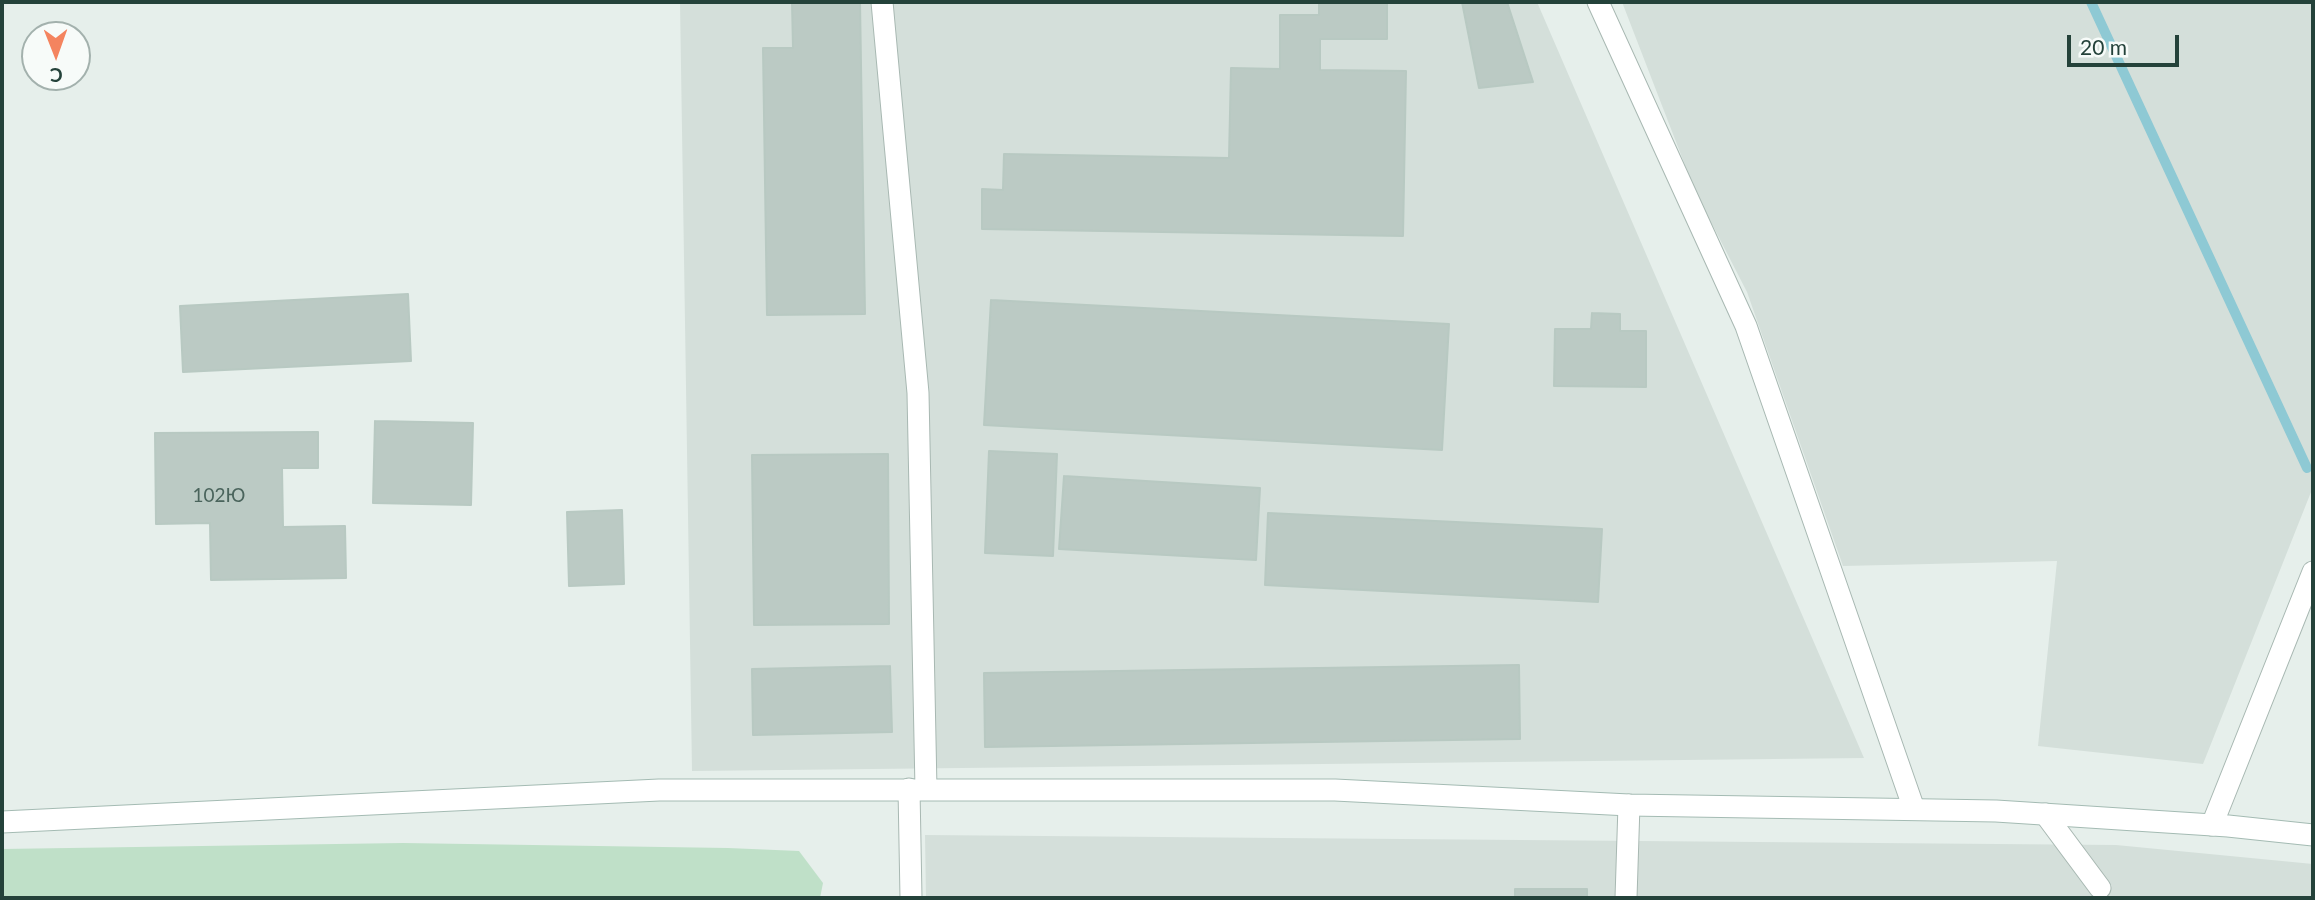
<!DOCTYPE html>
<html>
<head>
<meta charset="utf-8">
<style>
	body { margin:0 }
	#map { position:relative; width:2315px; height:900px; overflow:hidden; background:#e6efeb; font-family:Lato,sans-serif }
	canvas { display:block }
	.frame { position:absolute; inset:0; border:4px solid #24423a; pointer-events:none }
	.north { position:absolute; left:21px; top:21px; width:70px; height:70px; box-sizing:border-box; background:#f7fbf9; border:2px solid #a3b1ad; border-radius:50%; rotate:179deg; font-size:19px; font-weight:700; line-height:28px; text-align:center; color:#24423a }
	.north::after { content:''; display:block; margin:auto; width:24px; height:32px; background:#f4845f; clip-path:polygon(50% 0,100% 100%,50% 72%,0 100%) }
	.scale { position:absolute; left:2067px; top:35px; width:112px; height:32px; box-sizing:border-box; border:4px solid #24423a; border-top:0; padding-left:9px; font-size:21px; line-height:24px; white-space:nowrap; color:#24423a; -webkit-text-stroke:5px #f7fbf9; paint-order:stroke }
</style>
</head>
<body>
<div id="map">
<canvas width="2315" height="900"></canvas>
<div class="frame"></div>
<div class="north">С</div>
<div class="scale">20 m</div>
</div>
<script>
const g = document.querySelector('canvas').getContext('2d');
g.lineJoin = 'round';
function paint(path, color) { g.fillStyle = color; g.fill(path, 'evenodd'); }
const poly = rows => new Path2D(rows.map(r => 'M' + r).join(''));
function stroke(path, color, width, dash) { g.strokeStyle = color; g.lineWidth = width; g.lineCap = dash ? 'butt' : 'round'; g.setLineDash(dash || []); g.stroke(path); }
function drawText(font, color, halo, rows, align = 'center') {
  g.font = font + ' Lato,sans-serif'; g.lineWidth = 7; g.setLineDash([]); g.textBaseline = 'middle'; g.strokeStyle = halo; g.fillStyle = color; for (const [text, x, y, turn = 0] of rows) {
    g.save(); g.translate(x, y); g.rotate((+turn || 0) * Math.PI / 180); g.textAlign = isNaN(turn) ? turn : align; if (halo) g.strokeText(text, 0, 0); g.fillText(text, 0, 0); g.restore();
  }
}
paint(poly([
	[680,2,1537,2,1864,758,692,771],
	[1622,2,2313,2,2313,487,2203,764,2038,746,2057,561,1843,566,1747,292,1695,191],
	[925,835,2116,845,2313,864,2313,898,926,898]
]), '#d4dfda');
paint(poly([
	[403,843,728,848,799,851,823,883,820,898,2,898,2,849]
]), '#bfe0c8');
stroke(poly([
	[2091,2,2307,468]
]), '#8ec9d4', 10);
const building = poly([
	[792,2,860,2,865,314,767,315,763,48,793,48,792,2],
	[1319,2,1387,2,1387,39,1320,39,1320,70,1406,71,1403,236,982,229,982,189,1003,190,1004,154,1229,158,1231,68,1280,69,1280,15,1319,15,1319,2],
	[1462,2,1507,2,1533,82,1479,88,1462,2],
	[408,294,411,361,183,372,180,306,408,294],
	[991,300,1449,324,1442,450,984,425,991,300],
	[1592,313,1620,314,1620,331,1646,331,1646,387,1554,386,1555,329,1591,329,1592,313],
	[375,421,473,423,471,505,373,503,375,421],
	[318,432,318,468,282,468,283,527,345,526,346,578,211,580,210,523,156,524,155,433,318,432],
	[989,451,1057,454,1053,556,985,553,989,451],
	[888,454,889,624,754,625,752,455,888,454],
	[1064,476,1260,488,1256,560,1059,549,1064,476],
	[622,510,624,584,569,586,567,512,622,510],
	[1268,513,1602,529,1598,602,1265,585,1268,513],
	[1519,665,1520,739,985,747,984,673,1519,665],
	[890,666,892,732,753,735,752,669,890,666],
	[1515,889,1587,889,1587,898,1515,898,1515,889]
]);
paint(building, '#bbcac4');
stroke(building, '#b8c9c2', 2);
const lane = poly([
	[882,2,918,393,926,789],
	[1598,2,1746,326,1914,809],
	[909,789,911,898],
	[2045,814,2100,888],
	[2212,825,2313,572],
	[1626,898,1629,805]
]);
const secondary = poly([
	[2,822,659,790,1335,790,1629,805,1996,811,2228,826,2313,835]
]);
stroke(lane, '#a8b8b2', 23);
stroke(secondary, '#a4bbb3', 23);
stroke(lane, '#fff', 21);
stroke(secondary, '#fff', 21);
drawText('19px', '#4a645c', null, [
	["102Ю",219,496]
]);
</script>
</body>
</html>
